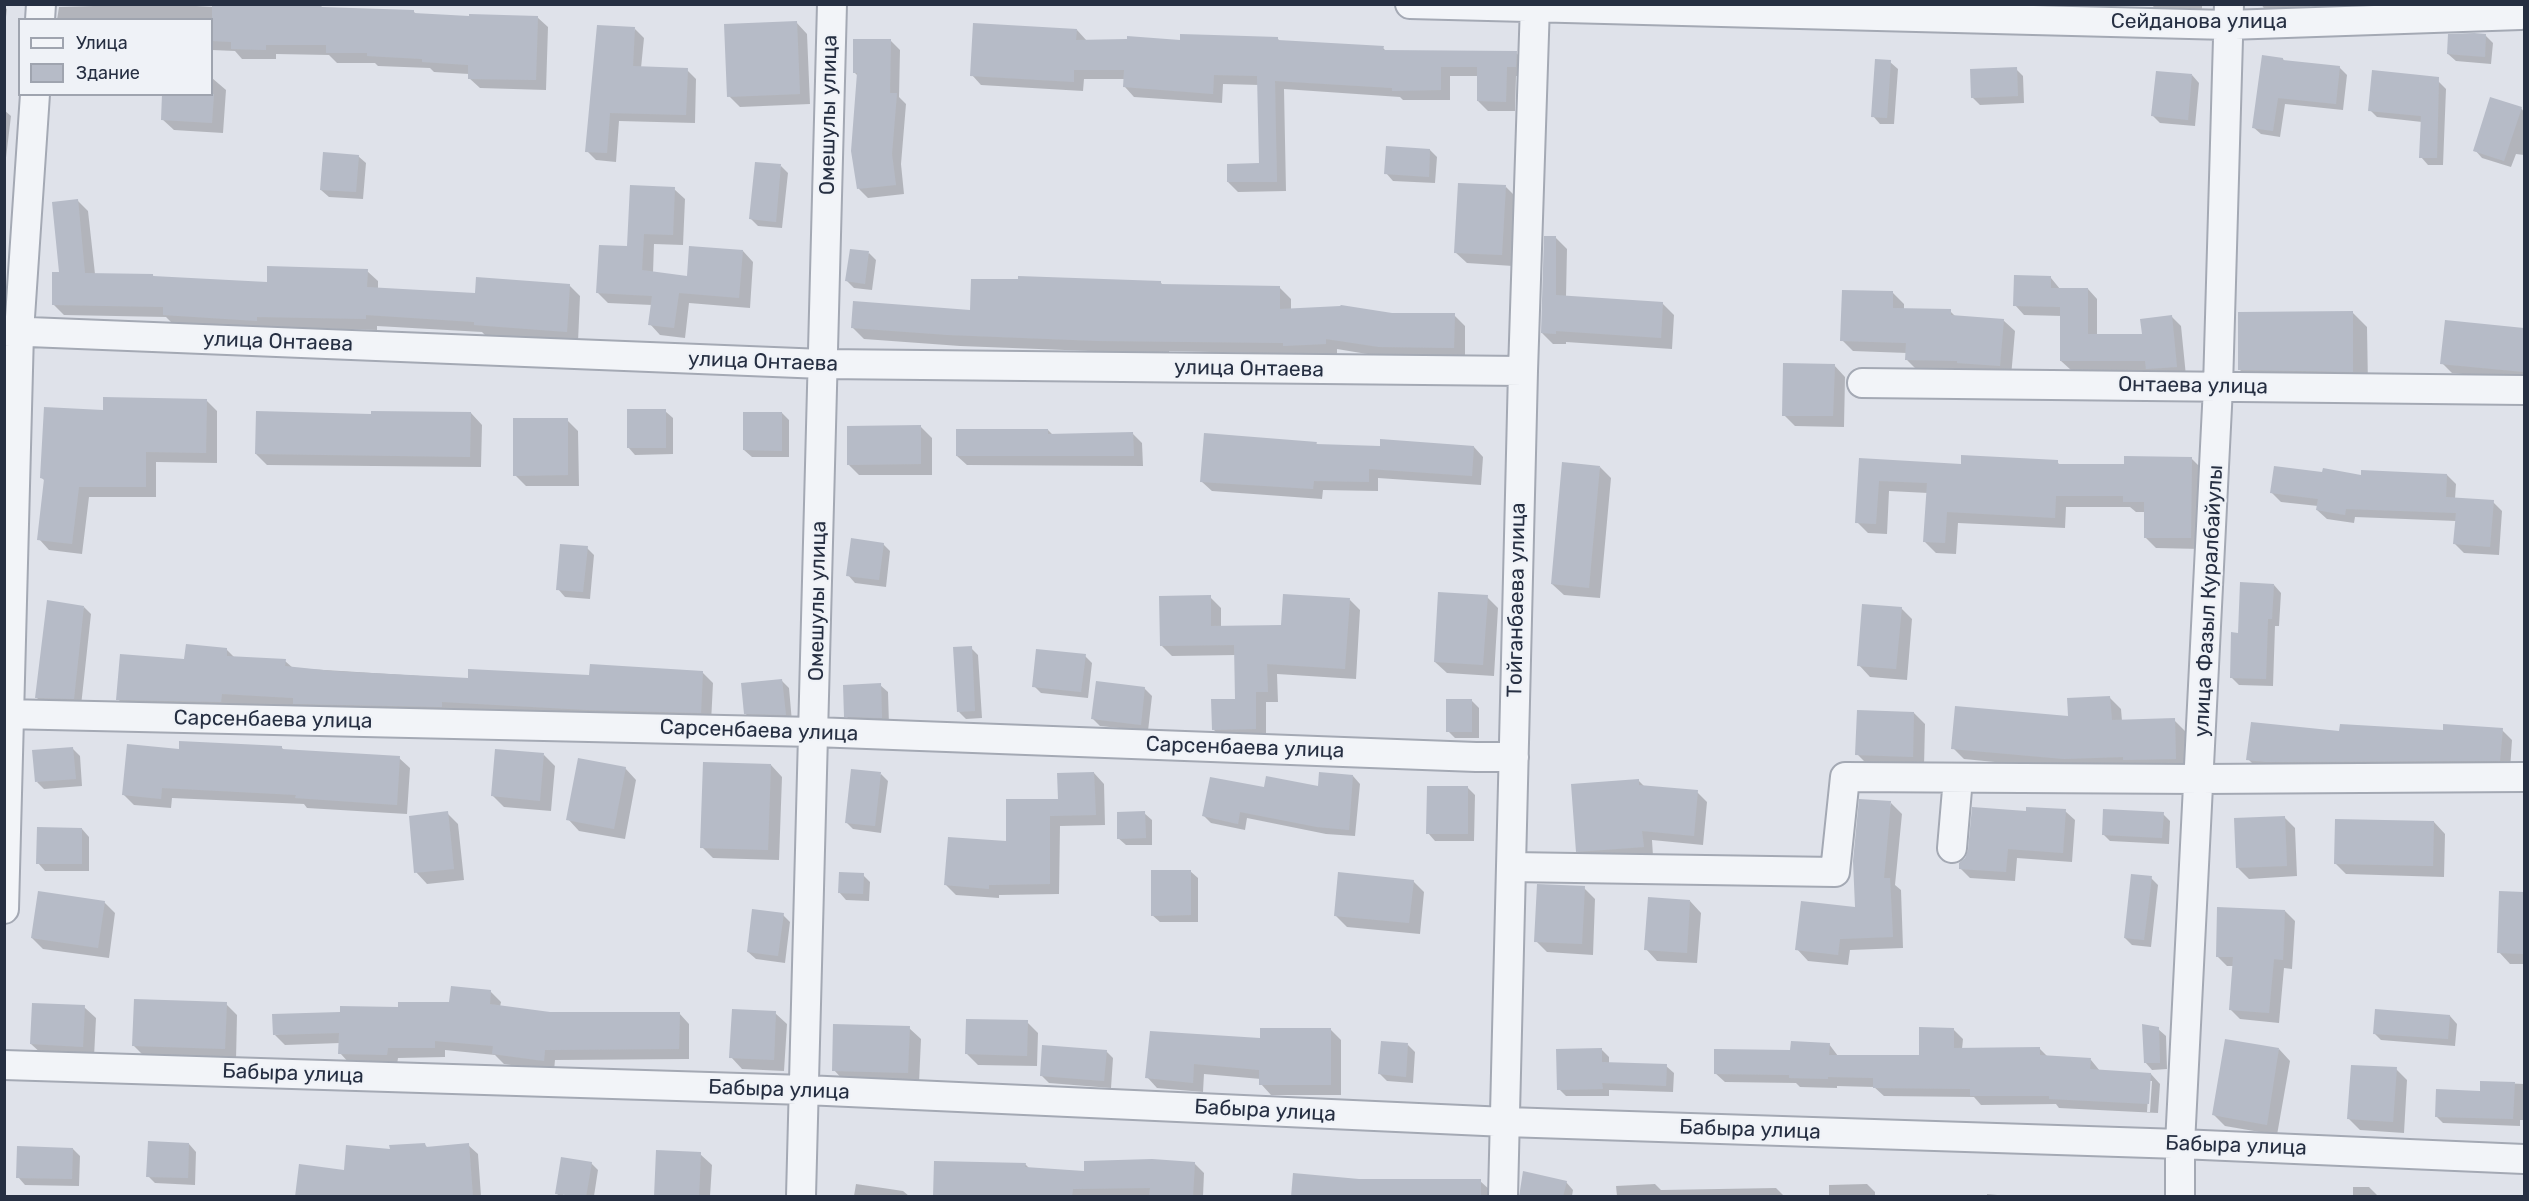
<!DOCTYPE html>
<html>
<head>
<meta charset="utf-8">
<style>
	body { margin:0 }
	#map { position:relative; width:2529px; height:1201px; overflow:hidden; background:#dfe2ea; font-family:Rubik,sans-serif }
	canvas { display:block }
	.frame { position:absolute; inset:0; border:6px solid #262f42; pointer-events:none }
	.legend { position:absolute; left:18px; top:18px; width:195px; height:78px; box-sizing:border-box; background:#eff2f7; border:2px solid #9fa4af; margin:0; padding:8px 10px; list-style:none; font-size:18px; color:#262f42 }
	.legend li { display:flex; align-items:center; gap:12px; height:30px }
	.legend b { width:30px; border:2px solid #9fa4af }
</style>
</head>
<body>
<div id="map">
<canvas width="2529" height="1201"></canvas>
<div class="frame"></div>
<ul class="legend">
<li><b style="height:8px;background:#f2f4f8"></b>Улица</li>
<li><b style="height:16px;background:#b6bbc7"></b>Здание</li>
</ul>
</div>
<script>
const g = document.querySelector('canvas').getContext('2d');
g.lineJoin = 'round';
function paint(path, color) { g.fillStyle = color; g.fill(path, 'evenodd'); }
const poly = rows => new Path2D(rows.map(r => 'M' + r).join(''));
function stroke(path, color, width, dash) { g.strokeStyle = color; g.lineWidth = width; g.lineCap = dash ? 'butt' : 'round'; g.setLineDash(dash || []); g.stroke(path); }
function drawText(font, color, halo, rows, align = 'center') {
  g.font = font + ' Rubik,sans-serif'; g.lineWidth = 4.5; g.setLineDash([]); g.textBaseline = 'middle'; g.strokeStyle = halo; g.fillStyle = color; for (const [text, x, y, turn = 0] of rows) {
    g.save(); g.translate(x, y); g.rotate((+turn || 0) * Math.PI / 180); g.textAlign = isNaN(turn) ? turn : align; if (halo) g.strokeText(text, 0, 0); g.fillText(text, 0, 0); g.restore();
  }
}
paint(poly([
	[161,4,232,8,320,5,324,9,413,11,417,15,471,18,537,17,548,27,546,90,480,88,469,78,469,74,434,72,430,68,378,66,375,63,337,63,329,55,276,54,276,59,242,59,235,51,212,50,212,20,57,20,59,7],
	[1987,4,2039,4,2038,10,1991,9],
	[2151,4,2202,4,2202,18,2163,17],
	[2261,4,2310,4,2310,13,2268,14],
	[4,7,7,9,4,33],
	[796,22,807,34,810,104,740,107,729,96],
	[635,29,644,38,641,68,687,70,696,79,695,123,619,121,616,162,596,160,587,151],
	[1077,30,1087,41,1182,41,1277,38,1280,41,1383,48,1387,52,1516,53,1526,62,1526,76,1516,76,1515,111,1488,111,1478,101,1479,76,1450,76,1450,100,1403,100,1400,97,1284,89,1286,191,1238,192,1228,182,1261,165,1259,85,1223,84,1222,103,1134,97,1125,87,1125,79,1084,79,1083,91,981,85,972,75],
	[2486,36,2493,43,2491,64,2456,61,2448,54],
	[891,41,900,50,899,97,906,104,901,164,904,194,868,198,859,189,859,77,854,72],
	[2283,59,2285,62,2339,67,2347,75,2343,110,2285,104,2280,137,2261,134,2253,127],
	[1890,62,1898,69,1894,124,1880,124,1873,116],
	[2016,69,2023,76,2024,103,1980,105,1972,97],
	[2192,75,2199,83,2195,126,2160,123,2153,116],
	[212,78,226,90,223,133,174,130,162,119,212,94],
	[2438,81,2446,89,2443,165,2428,165,2421,157,2422,122,2377,117,2370,110],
	[2521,108,2524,112,2524,155,2516,154,2511,167,2482,158,2475,150],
	[4,110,11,116,5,166,4,166],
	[1430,150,1437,157,1435,183,1393,181,1386,173],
	[358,156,366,163,363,199,329,197,321,190],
	[781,166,788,173,782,228,758,226,750,218],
	[1506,187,1517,198,1513,266,1467,263,1455,252],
	[674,189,685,199,683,245,654,244,653,273,688,278,743,251,753,262,750,308,689,303,685,338,660,335,650,324,652,305,608,303,598,293],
	[77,200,88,211,95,274,152,275,155,277,268,284,367,271,378,281,378,289,477,295,569,285,580,296,578,342,486,336,482,332,377,326,377,330,268,327,268,331,175,326,166,317,64,315,53,304],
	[1555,237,1567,249,1566,297,1662,303,1674,315,1672,349,1566,342,1566,344,1553,344,1542,333],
	[869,253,876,260,872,290,854,288,847,281],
	[2051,278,2060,289,2088,289,2097,299,2097,336,2144,336,2172,317,2181,326,2186,376,2157,378,2148,370,2071,370,2061,361,2062,316,2024,315,2015,305],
	[1161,283,1163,285,1279,287,1291,299,1291,310,1454,315,1465,326,1465,358,1391,358,1337,349,1337,355,1296,356,1294,354,1169,351,1169,354,960,346,864,339,852,327],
	[1893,293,1904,304,1904,310,1950,311,1956,317,2003,320,2015,331,2011,377,1918,371,1907,360,1907,353,1853,351,1842,340],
	[2352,312,2367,327,2368,386,2255,385,2240,370],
	[2446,322,2524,330,2524,380,2452,373,2442,363],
	[1834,365,1845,377,1844,427,1795,426,1784,415],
	[206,400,217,411,217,463,156,462,156,497,89,497,82,554,49,550,39,539,45,481,42,478,104,412],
	[665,411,673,418,673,454,635,455,628,447],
	[471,413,482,425,481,467,267,465,256,454,373,416],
	[782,413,789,420,789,457,752,457,744,450],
	[567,420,578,431,579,486,526,486,515,475],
	[921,427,932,438,932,475,859,475,848,464],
	[1048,430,1053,435,1132,433,1142,443,1143,466,967,465,957,456],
	[1316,443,1319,446,1474,447,1483,457,1481,485,1378,478,1378,491,1323,490,1322,499,1212,491,1202,482],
	[2191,458,2202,469,2201,549,2156,548,2145,537,2145,512,2136,512,2130,507,2066,507,2065,528,1958,523,1956,554,1936,553,1925,542,1928,493,1889,491,1887,534,1868,533,1857,522,1861,460,1962,465,2057,462,2061,466,2125,466],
	[1600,467,1611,478,1600,598,1564,595,1552,584],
	[2447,475,2456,484,2455,499,2493,502,2502,511,2499,555,2464,553,2455,544,2456,521,2355,517,2354,523,2327,519,2317,510,2318,506,2281,502,2272,493,2362,476],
	[2523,478,2524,478,2524,505],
	[883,544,890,551,886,587,855,583,848,575],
	[587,548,594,555,590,599,565,597,558,589],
	[2274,585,2281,593,2279,626,2275,626,2273,686,2239,685,2232,678,2239,634],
	[1210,597,1221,608,1221,627,1282,627,1350,600,1360,610,1356,679,1277,674,1278,702,1266,702,1266,740,1224,740,1213,729,1237,700,1236,655,1172,656,1161,645],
	[1487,597,1498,608,1494,676,1447,673,1435,662],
	[84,607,91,614,81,706,44,705,37,698],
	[1901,608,1912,619,1907,680,1870,677,1859,665],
	[971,648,978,655,982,718,966,719,959,712],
	[227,650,235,658,285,661,293,668,469,679,702,672,713,683,711,723,232,704,232,712,128,710,118,699,185,661],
	[1085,656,1092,663,1088,698,1041,693,1034,686],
	[782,681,789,688,792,722,752,721,745,713],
	[880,685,888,692,889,725,853,723,846,716],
	[1144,688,1152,696,1148,731,1100,726,1093,719],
	[2110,698,2121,709,2122,721,2174,720,2185,731,2186,769,2076,770,1964,759,1953,748,2070,718],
	[1471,700,1479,708,1479,738,1455,738,1448,731],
	[1914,713,1925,724,1924,767,1868,765,1857,754],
	[2502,730,2512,740,2510,770,2258,769,2248,759,2340,732],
	[281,747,285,751,399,758,410,768,407,814,307,808,304,804,172,798,171,808,134,805,123,794,180,751],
	[72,748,80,756,82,786,44,789,37,782],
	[544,755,555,766,551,811,504,807,492,795],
	[771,765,782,777,779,860,713,858,702,847],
	[625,768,636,780,625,839,579,831,568,819],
	[1094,773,1104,784,1105,825,1060,826,1059,894,999,895,999,898,956,895,946,885,1008,843],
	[881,774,888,781,881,833,853,829,846,822],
	[1353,776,1360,784,1355,836,1326,834,1247,818,1245,830,1211,823,1204,816,1265,789,1319,788],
	[1638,780,1645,787,1697,792,1707,802,1703,845,1652,840,1653,856,1588,861,1577,851],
	[1468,788,1475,795,1474,841,1435,841,1428,833],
	[1891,803,1902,814,1895,885,1901,890,1903,948,1850,950,1848,965,1808,961,1797,949,1857,909],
	[2065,811,2075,820,2072,862,2017,858,2015,881,1970,878,1960,868,2028,812],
	[447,813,458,824,464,880,427,884,416,872],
	[1144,813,1152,820,1152,845,1126,845,1118,838],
	[2163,814,2170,821,2169,844,2110,841,2103,834],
	[2284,817,2295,828,2297,876,2249,879,2238,868],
	[2434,822,2445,834,2444,877,2346,874,2335,863],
	[82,829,89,837,89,871,45,871,38,863],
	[1190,871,1198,878,1198,922,1160,922,1152,915],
	[863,875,870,882,869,901,846,900,839,892],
	[2151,878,2158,885,2151,947,2132,945,2125,938],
	[1413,881,1424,892,1420,934,1347,927,1336,916],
	[1584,888,1595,899,1593,955,1547,952,1536,941],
	[2501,892,2524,893,2524,964,2510,964,2499,952],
	[1690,901,1701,913,1697,963,1657,961,1646,949],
	[104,902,115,913,109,958,43,949,32,938],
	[2285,911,2295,921,2292,969,2284,968,2279,1023,2240,1019,2230,1009,2234,966,2227,966,2217,956],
	[783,915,790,922,785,963,756,959,748,952],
	[490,991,501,1002,500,1007,550,1014,679,1013,689,1024,689,1059,555,1060,554,1071,504,1064,495,1055,445,1050,445,1057,398,1058,397,1065,350,1064,340,1053,340,1043,285,1045,275,1035,399,1009,451,1003],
	[226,1004,237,1015,236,1060,145,1057,133,1045],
	[84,1007,96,1018,94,1057,43,1055,31,1044],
	[775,1013,787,1024,784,1071,742,1069,731,1057],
	[2450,1016,2457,1024,2455,1046,2381,1040,2374,1033],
	[1027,1022,1038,1033,1037,1066,978,1065,967,1054],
	[909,1028,921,1039,919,1083,845,1082,834,1070],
	[1953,1029,1963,1039,1962,1049,2040,1049,2048,1057,2091,1060,2100,1071,2151,1074,2160,1084,2158,1113,2059,1108,2056,1104,1981,1105,1974,1097,1884,1096,1874,1087,1837,1086,1837,1088,1800,1087,1796,1083,1725,1082,1715,1073,1792,1052,1829,1044,1838,1056,1920,1056],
	[2149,1081,2152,1081,2150,1112,2147,1112],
	[2158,1029,2166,1036,2167,1069,2152,1070,2145,1062],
	[1331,1030,1341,1040,1341,1095,1271,1095,1261,1084,1261,1079,1204,1074,1203,1092,1157,1088,1147,1077,1261,1039],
	[1408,1045,1415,1052,1413,1083,1387,1081,1380,1074],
	[1601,1049,1609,1057,1609,1063,1666,1066,1674,1073,1673,1092,1609,1090,1609,1096,1566,1096,1559,1089],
	[2279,1049,2290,1061,2277,1135,2225,1126,2214,1115],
	[1106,1051,1113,1058,1111,1088,1049,1083,1042,1076],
	[2396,1069,2407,1080,2404,1133,2360,1130,2349,1119],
	[2482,1082,2524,1084,2524,1120,2520,1120,2520,1126,2443,1123,2436,1116,2481,1093],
	[189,1144,196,1152,195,1185,155,1183,148,1176],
	[425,1145,428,1148,468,1145,478,1154,481,1196,297,1196,391,1151],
	[73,1149,80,1156,79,1186,25,1185,18,1177],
	[700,1154,712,1165,710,1196,656,1196],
	[591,1163,598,1170,594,1196,563,1194,563,1196,560,1196,557,1194],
	[1194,1163,1204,1173,1203,1196,934,1196,1025,1164,1029,1168,1086,1173],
	[1375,1180,1480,1181,1490,1190,1490,1196,1293,1196],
	[1566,1182,1573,1190,1572,1196,1521,1196],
	[856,1184,903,1191,909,1196,854,1196],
	[1655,1184,1661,1190,1776,1188,1784,1196,1617,1196,1616,1186],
	[1867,1184,1875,1192,1875,1196,1829,1196,1829,1185],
	[2353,1187,2369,1187,2378,1196,2353,1196],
	[1987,1194,2008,1196,1987,1196]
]), '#0003');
paint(poly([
	[321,4,321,7,414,10,414,13,469,16,469,14,538,16,536,80,468,79,468,65,422,62,422,59,367,56,367,53,326,53,326,45,266,45,266,50,231,49,231,42,212,41,212,5],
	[797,21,800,94,727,97,724,24],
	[973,23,1077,29,1076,40,1127,39,1127,36,1180,40,1180,34,1214,35,1278,37,1278,40,1384,46,1383,50,1517,51,1516,67,1507,67,1506,102,1477,101,1477,67,1441,67,1441,90,1392,91,1392,88,1275,81,1277,182,1227,182,1227,164,1259,163,1257,76,1214,75,1213,94,1123,87,1124,70,1074,70,1074,82,970,76],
	[597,25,635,27,633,66,688,68,686,115,610,113,607,153,585,152],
	[2474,33,2486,34,2485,57,2447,54,2448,34],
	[853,39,891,39,890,93,897,93,892,154,896,185,857,189,851,151,857,73,853,73],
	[2262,55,2283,58,2283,60,2340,66,2336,104,2278,98,2273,131,2252,128],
	[1875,59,1891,60,1887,118,1871,117],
	[2017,67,2018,96,1971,98,1970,69],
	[2372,70,2439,77,2437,158,2419,158,2421,116,2368,111],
	[2156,71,2192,74,2188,120,2151,116],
	[162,94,214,94,212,123,161,120],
	[2490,97,2522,107,2504,161,2473,151],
	[1386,146,1430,149,1429,177,1384,174],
	[323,152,359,155,356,192,320,190],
	[755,162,781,164,776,222,749,219],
	[1458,183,1506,185,1502,255,1454,253],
	[630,185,675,187,673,235,644,234,642,270,687,276,689,246,743,250,739,298,679,293,674,328,648,325,652,296,596,293,599,245,627,246],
	[78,199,85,273,153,274,153,276,267,282,267,266,368,269,367,287,475,293,476,277,570,284,567,332,474,325,474,322,366,315,366,319,257,317,257,321,163,315,163,307,52,305,52,272,59,272,52,202],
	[1544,236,1556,236,1556,295,1663,302,1661,338,1556,331,1556,334,1541,333],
	[850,249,869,251,865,284,845,281],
	[2014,275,2051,276,2051,288,2088,288,2088,334,2142,334,2140,319,2172,315,2177,367,2146,369,2145,361,2060,361,2060,307,2013,306],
	[1018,276,1161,281,1161,284,1280,286,1280,309,1340,306,1341,305,1392,313,1455,313,1454,348,1379,347,1326,339,1326,344,1283,346,1283,343,1098,341,948,335,851,328,853,301,970,310,971,279,1018,279],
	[1842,290,1893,291,1893,308,1951,309,1951,315,2004,319,2000,366,1957,363,1957,361,1905,360,1906,343,1840,341],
	[2353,311,2353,372,2238,370,2238,312],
	[2445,320,2524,328,2524,372,2440,364],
	[1783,363,1835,364,1833,416,1782,416],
	[103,397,207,399,206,453,146,452,146,487,79,487,72,544,37,540,44,479,40,478,44,407,103,410],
	[627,409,666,409,666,448,627,448],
	[256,411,371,414,371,411,471,412,470,457,255,454],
	[743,412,782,412,782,451,743,450],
	[513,418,568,418,568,475,513,476],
	[921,425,921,464,847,465,847,426],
	[956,429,1048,429,1048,434,1133,432,1134,456,956,456],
	[1204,433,1317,442,1316,444,1380,446,1380,439,1474,446,1472,476,1369,469,1369,482,1314,481,1313,489,1200,482],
	[1961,455,2058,460,2058,464,2124,464,2124,456,2192,457,2191,538,2144,538,2144,502,2123,502,2123,496,2056,496,2055,518,1947,512,1945,543,1923,542,1927,483,1879,481,1876,524,1855,523,1859,458,1961,464],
	[1562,462,1600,466,1589,588,1551,584],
	[2274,466,2322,472,2323,468,2361,475,2361,470,2447,474,2446,497,2494,500,2490,547,2453,544,2456,513,2346,509,2345,515,2316,510,2318,499,2270,493],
	[851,538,884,543,879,580,846,576],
	[560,544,588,546,583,592,556,590],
	[2240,582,2274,584,2272,619,2268,619,2266,679,2230,678,2231,632,2238,633],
	[1438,592,1488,595,1483,665,1434,662],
	[1283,594,1350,598,1345,669,1267,664,1268,692,1256,692,1256,729,1212,730,1211,699,1235,699,1234,645,1160,646,1159,596,1211,595,1211,626,1281,625],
	[47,600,84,606,74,699,35,698],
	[1862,604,1902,607,1896,669,1857,666],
	[186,644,227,648,227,656,286,659,285,666,333,671,468,678,468,669,589,675,590,664,703,671,701,713,587,710,442,702,442,707,293,704,293,698,222,694,221,702,116,700,120,654,184,659],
	[972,646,975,711,957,712,953,647],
	[1036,649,1086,654,1081,692,1032,687],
	[782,679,786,715,744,714,741,683],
	[1096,681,1145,687,1141,725,1091,719],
	[881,683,882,718,844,717,843,685],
	[2110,696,2112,720,2175,718,2176,759,2123,760,2123,757,2064,759,1951,749,1955,706,2068,716,2067,698],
	[1446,699,1472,699,1472,732,1446,732],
	[1857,710,1914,712,1913,757,1855,755],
	[2251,722,2339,731,2340,724,2443,730,2443,724,2503,728,2500,761,2266,762,2246,760],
	[179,741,282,746,282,749,400,756,397,805,295,798,296,795,162,788,161,799,122,795,127,744,179,749],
	[73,747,76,779,35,782,32,750],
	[495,749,544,753,540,801,491,796],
	[578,758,626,767,614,829,566,820],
	[703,762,771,764,768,850,700,848],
	[851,769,881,772,875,826,845,823],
	[1094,772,1096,815,1050,816,1050,884,989,885,989,889,944,885,948,837,1006,841,1006,799,1058,799,1057,773],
	[1319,772,1353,775,1349,830,1317,827,1240,812,1238,824,1202,816,1210,777,1264,787,1266,776,1318,786],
	[1639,779,1639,785,1698,790,1694,836,1642,831,1644,847,1576,852,1571,784],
	[1427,786,1468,786,1468,834,1426,834],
	[1859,799,1891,801,1884,878,1890,878,1893,937,1840,939,1838,955,1795,950,1801,901,1855,907,1853,861],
	[1972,807,2026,811,2026,807,2066,809,2063,853,2008,849,2006,872,1959,869,1959,863,1965,858,1968,850],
	[2103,809,2164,812,2162,838,2102,835],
	[448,811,454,869,414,873,409,816],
	[1145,811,1146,838,1117,839,1117,812],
	[2285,816,2287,866,2236,868,2234,818],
	[2335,819,2434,821,2433,866,2334,864],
	[37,827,82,828,82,864,36,864],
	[1151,870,1191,870,1191,915,1151,916],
	[839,872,864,873,863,894,838,893],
	[1338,872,1414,880,1409,923,1334,916],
	[2131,874,2152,876,2144,940,2124,938],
	[1537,884,1585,886,1582,944,1534,942],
	[38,891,105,901,98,948,31,938],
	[2499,891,2524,892,2524,954,2497,953],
	[1648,897,1690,900,1687,953,1644,950],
	[2217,907,2285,910,2283,960,2274,959,2269,1013,2229,1010,2233,957,2216,957],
	[752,909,784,913,778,956,747,952],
	[451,986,491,990,490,1004,550,1012,680,1012,679,1049,545,1050,544,1061,492,1054,493,1046,435,1041,435,1048,388,1048,387,1055,338,1054,339,1033,273,1035,272,1014,340,1012,340,1006,398,1007,398,1002,449,1002],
	[134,999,227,1002,225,1049,132,1046],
	[32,1003,85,1005,83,1047,30,1044],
	[732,1009,776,1011,774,1060,729,1058],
	[2375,1009,2450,1015,2448,1039,2373,1034],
	[966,1019,1028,1020,1027,1056,965,1054],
	[833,1024,910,1026,908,1073,832,1071],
	[2142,1024,2159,1027,2160,1063,2144,1063],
	[1919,1027,1954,1028,1954,1048,2040,1047,2040,1055,2091,1058,2090,1069,2151,1073,2149,1104,2049,1099,2049,1096,1970,1096,1970,1089,1873,1088,1873,1078,1828,1077,1828,1079,1789,1078,1789,1075,1714,1074,1714,1049,1790,1050,1791,1041,1830,1043,1829,1055,1919,1055],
	[1260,1028,1331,1028,1331,1085,1259,1085,1259,1070,1194,1064,1193,1083,1145,1078,1150,1031,1260,1038],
	[2225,1039,2279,1048,2267,1125,2212,1115],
	[1381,1041,1408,1043,1406,1077,1378,1074],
	[1042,1045,1107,1050,1104,1081,1040,1076],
	[1602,1048,1602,1062,1667,1064,1666,1086,1602,1083,1603,1089,1557,1090,1556,1049],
	[2351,1065,2397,1067,2393,1122,2347,1119],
	[2480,1081,2515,1082,2513,1119,2435,1117,2436,1089,2480,1091],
	[148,1141,189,1143,188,1178,146,1177],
	[425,1143,426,1147,469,1143,473,1197,295,1197,299,1164,344,1170,346,1145,390,1149,389,1145],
	[17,1146,73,1148,72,1179,16,1178],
	[656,1150,701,1152,699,1197,654,1197],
	[561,1157,592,1162,586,1197,555,1194],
	[1152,1159,1195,1162,1193,1197,1149,1197,1150,1188,1073,1189,1072,1197,933,1197,934,1161,1026,1163,1025,1167,1084,1171,1084,1161],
	[1523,1171,1567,1181,1563,1197,1519,1197],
	[1293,1173,1359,1179,1481,1179,1481,1197,1291,1197]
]), '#b6bbc7');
const minor = poly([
	[1410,4,2228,25,2521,15],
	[40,20,41,4],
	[4,331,823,364,1523,371],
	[1862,383,2524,390],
	[4,714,814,732,1476,757,1514,757],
	[1952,848,1958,778],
	[1511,867,1835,872,1845,777,2200,779,2524,777],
	[4,909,19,332,35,94],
	[4,1065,805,1090,1506,1122,2180,1144,2524,1159],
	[801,1196,832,4],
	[1503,1196,1523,371,1535,4],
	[2180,1196,2180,1144,2218,387,2229,4]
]);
stroke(minor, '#a4a9b4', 32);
stroke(minor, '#f2f4f8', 28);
drawText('21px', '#262f42', '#eff2f7', [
	["Сейданова улица",2199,22],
	["Омешулы улица",829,115,-89],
	["улица Онтаева",278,342,2],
	["улица Онтаева",763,362,2],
	["улица Онтаева",1249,369,1],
	["Онтаева улица",2193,386,1],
	["Тойганбаева улица",1517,600,-89],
	["Омешулы улица",818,601,-89],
	["улица Фазыл Куралбайулы",2209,601,-87],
	["Сарсенбаева улица",273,720,1],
	["Сарсенбаева улица",759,731,2],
	["Сарсенбаева улица",1245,748,2],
	["Бабыра улица",293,1074,2],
	["Бабыра улица",779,1090,2],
	["Бабыра улица",1265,1111,3],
	["Бабыра улица",1750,1130,2],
	["Бабыра улица",2236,1146,2]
]);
</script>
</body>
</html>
